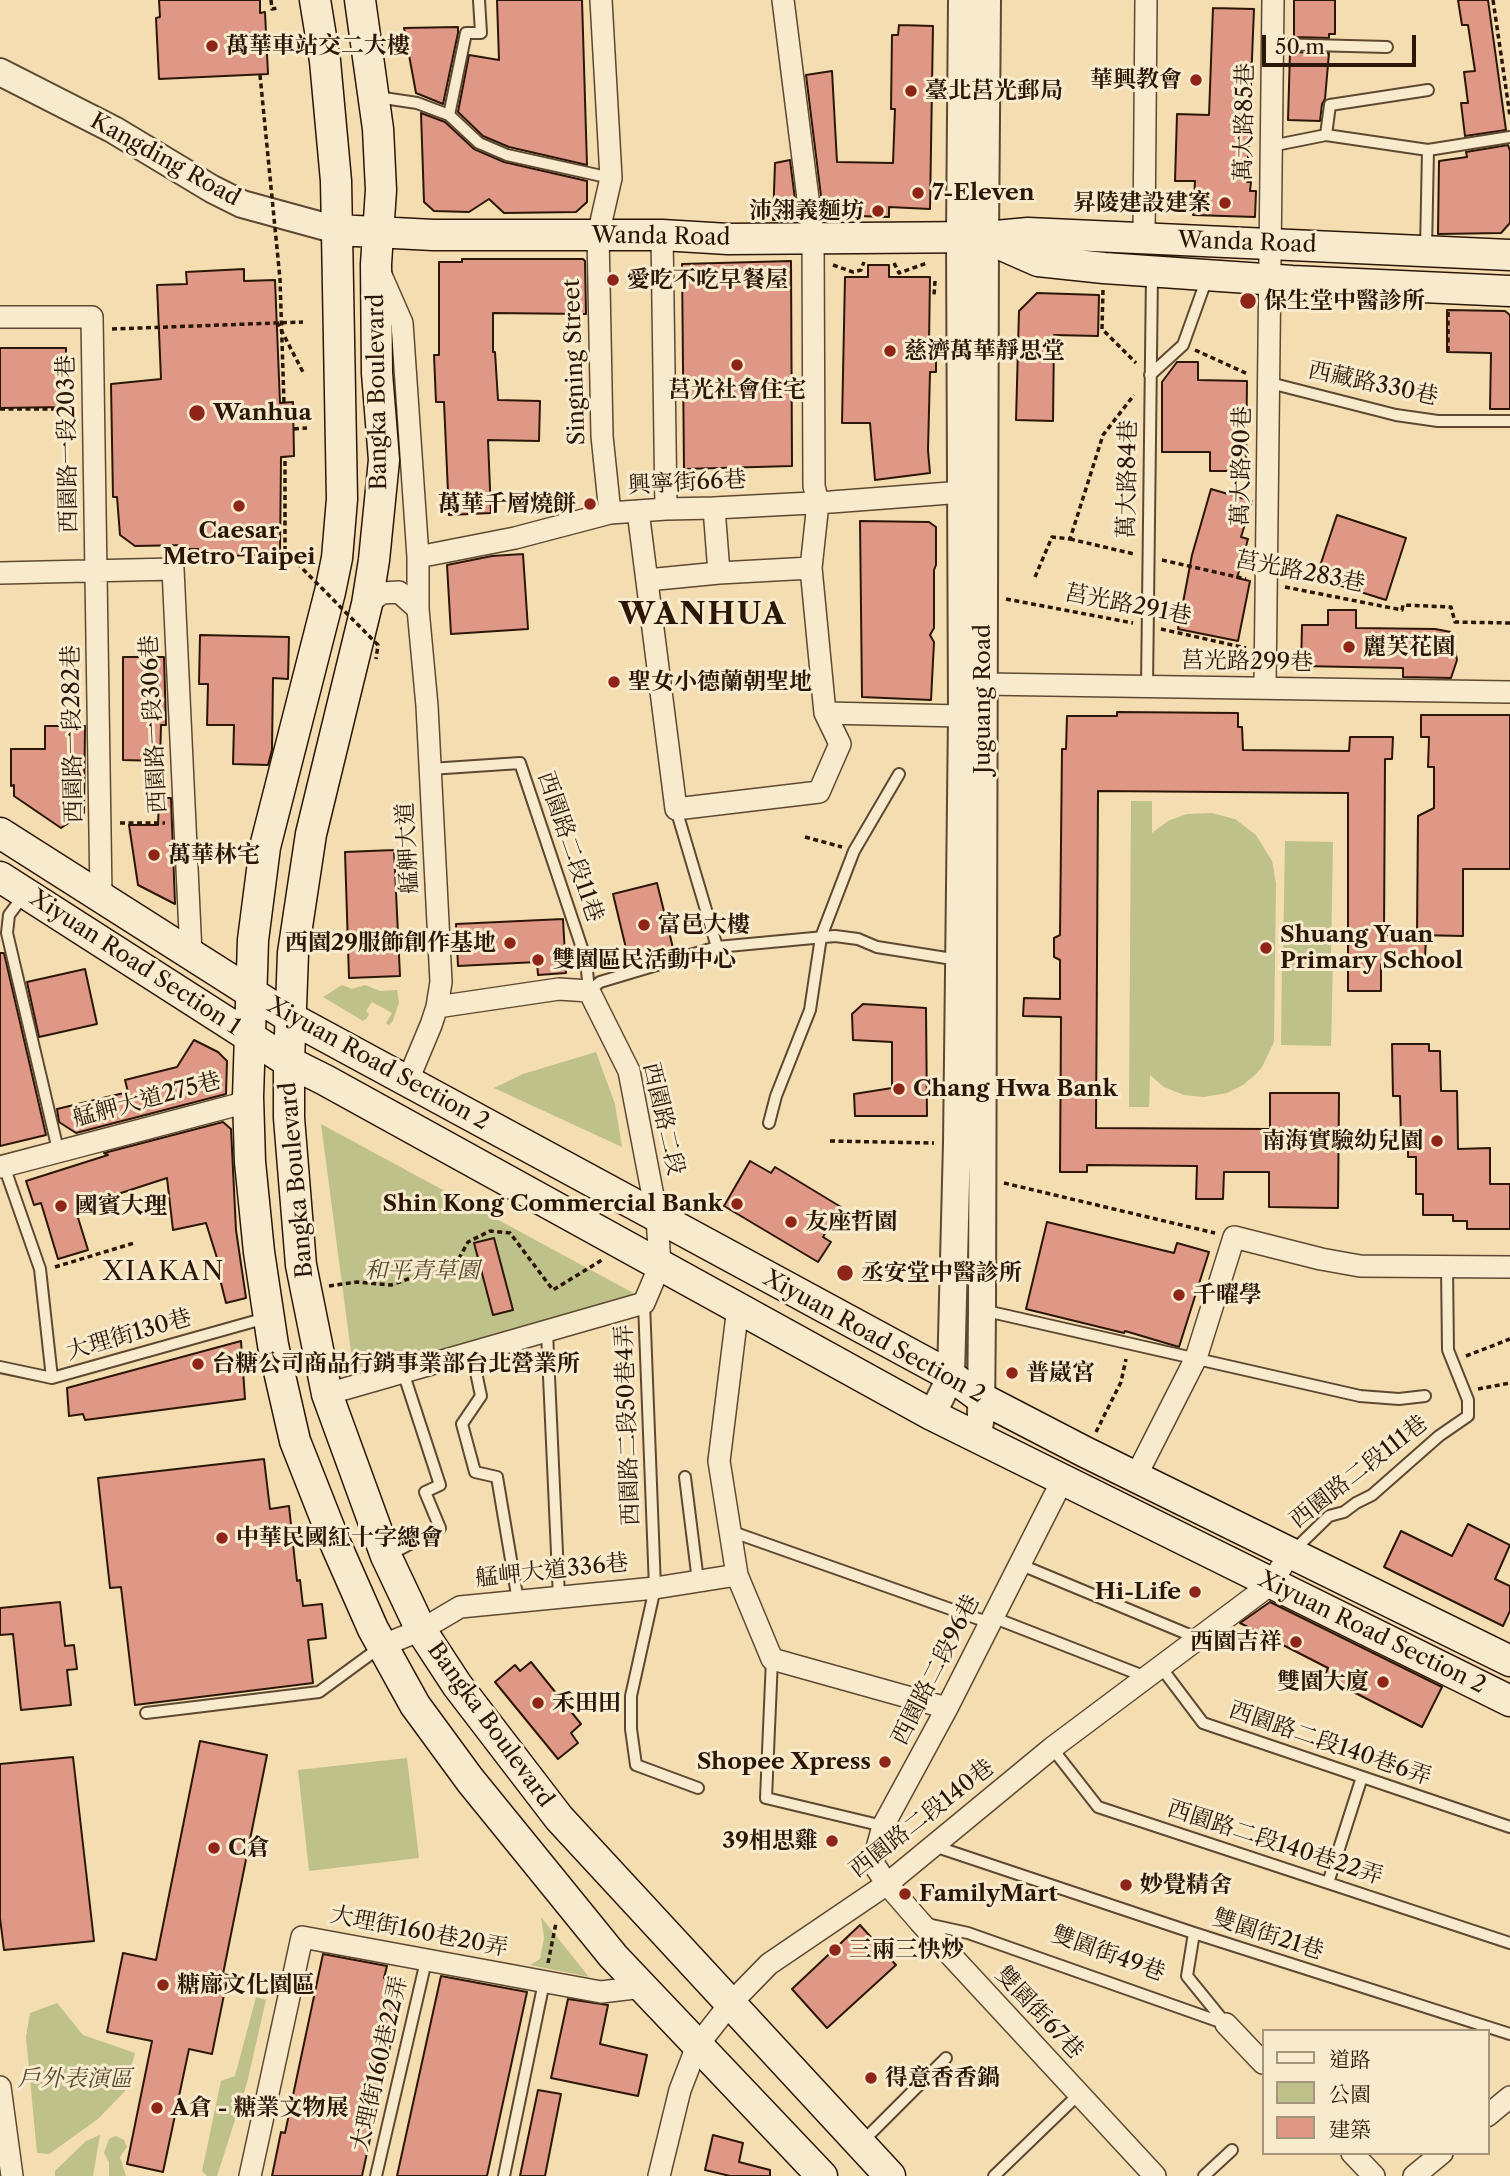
<!DOCTYPE html>
<html>
<head>
<meta charset="utf-8">
<style>
	body { margin:0 }
	#map { position:relative; width:1510px; height:2176px; overflow:hidden; background:#f4deb1; font-family:"Libre Caslon Text","Noto Serif TC",serif }
	canvas { display:block }
	.legend { position:absolute; left:1262px; top:2029px; width:228px; height:126px; box-sizing:border-box; background:#f8eacc; border:2px solid #a6957d; margin:0; padding:9px 12px; list-style:none; font-size:21px; color:#2c1607 }
	.legend li { display:flex; align-items:center; gap:14px; height:35px }
	.legend b { width:35px; border:2px solid #a6957d }
	.scale { position:absolute; left:1262px; top:35px; width:154px; height:32px; box-sizing:border-box; border:4px solid #2c1607; border-top:0; padding-left:9px; font-size:21px; line-height:24px; white-space:nowrap; color:#2c1607; -webkit-text-stroke:5px #f8eacc; paint-order:stroke }
</style>
</head>
<body>
<div id="map">
<canvas width="1510" height="2176"></canvas>
<ul class="legend">
<li><b style="height:9px;background:#f8eacc"></b>道路</li>
<li><b style="height:19px;background:#bec18a"></b>公園</li>
<li><b style="height:19px;background:#e09886"></b>建築</li>
</ul>
<div class="scale">50 m</div>
</div>
<script>
const g = document.querySelector('canvas').getContext('2d');
g.lineJoin = 'round';
function paint(path, color) { g.fillStyle = color; g.fill(path, 'evenodd'); }
const poly = rows => new Path2D(rows.map(r => 'M' + r).join(''));
function stroke(path, color, width, dash) { g.strokeStyle = color; g.lineWidth = width; g.lineCap = dash ? 'butt' : 'round'; g.setLineDash(dash || []); g.stroke(path); }
function drawText(font, color, halo, rows, align = 'center') {
  g.font = font + ' "Libre Caslon Text","Noto Serif TC",serif'; g.lineWidth = 6; g.setLineDash([]); g.textBaseline = 'middle'; g.strokeStyle = halo; g.fillStyle = color; for (const [text, x, y, turn = 0] of rows) {
    g.save(); g.translate(x, y); g.rotate((+turn || 0) * Math.PI / 180); g.textAlign = isNaN(turn) ? turn : align; if (halo) g.strokeText(text, 0, 0); g.fillText(text, 0, 0); g.restore();
  }
}
paint(poly([
	[1131,801,1152,801,1152,833,1168,821,1187,814,1212,813,1235,819,1256,835,1272,861,1276,883,1274,1042,1262,1067,1255,1075,1243,1085,1227,1093,1204,1097,1184,1095,1164,1087,1150,1075,1149,1107,1129,1107],
	[1285,841,1333,842,1331,955,1283,954],
	[1282,961,1333,962,1331,1046,1281,1045],
	[342,985,352,989,365,985,380,991,397,990,399,1002,393,1021,389,1025,386,1023,392,1013,372,1002,366,1011,369,1014,367,1018,363,1021,323,997],
	[596,1052,615,1104,622,1147,494,1088,523,1074],
	[321,1124,637,1295,354,1375],
	[407,1758,419,1858,309,1871,298,1770],
	[541,1917,589,1977,530,1965,540,1959,544,1938],
	[256,1997,266,2000,247,2083,217,2176,207,2176,202,2171,221,2081,235,2076],
	[57,2003,83,2035,135,2053,125,2091,98,2119,49,2154,37,2153,26,2037,30,2013],
	[100,2135,93,2176,55,2176,55,2171,86,2141],
	[116,2136,124,2140,127,2147,120,2157,126,2176,109,2176,109,2162,104,2153,109,2139]
]), '#bec18a');
const building = poly([
	[159,0,260,0,260,13,265,12,268,74,159,79,156,18,160,17,159,0],
	[497,0,582,0,587,165,509,147,483,136,458,112,469,55,499,60,497,0],
	[1294,0,1335,0,1335,34,1329,34,1329,38,1294,37,1294,0],
	[1458,0,1488,0,1506,130,1465,136,1461,103,1468,103,1464,72,1475,71,1468,25,1462,25,1458,0],
	[1213,8,1254,9,1247,182,1251,182,1250,191,1256,191,1255,217,1193,215,1195,181,1175,181,1177,114,1209,115,1213,8],
	[899,25,933,26,930,209,889,207,889,217,827,215,823,212,806,75,832,71,837,162,893,163,895,109,891,109,892,35,898,35,899,25],
	[458,27,458,33,443,104,416,93,404,28,458,27],
	[1290,52,1329,53,1325,99,1322,104,1320,121,1288,120,1290,52],
	[421,113,445,122,474,149,504,162,587,181,587,202,576,212,504,213,489,199,469,212,434,211,424,202,421,113],
	[1508,145,1510,151,1510,223,1501,233,1438,234,1439,161,1467,157,1466,152,1508,145],
	[790,160,796,207,785,220,773,220,775,163,790,160],
	[462,259,583,259,585,261,586,314,493,313,493,352,495,352,498,400,540,401,539,441,488,440,491,513,449,515,444,402,436,402,434,355,439,355,439,262,462,262,462,259],
	[791,261,792,466,684,469,682,264,791,261],
	[868,265,889,265,889,277,930,277,929,344,936,344,936,372,930,372,928,450,930,473,875,480,870,423,842,423,845,277,868,277,868,265],
	[244,269,244,281,275,280,280,403,293,402,294,456,281,457,280,554,198,557,198,549,187,549,187,545,135,546,120,535,117,497,113,497,111,384,161,379,157,285,187,284,186,272,244,269],
	[1037,293,1099,295,1098,336,1054,335,1053,421,1016,420,1019,311,1037,293],
	[1447,310,1505,311,1510,315,1510,409,1490,409,1491,353,1447,352,1447,310],
	[0,348,66,348,66,407,0,408,0,348],
	[1177,362,1198,362,1198,380,1247,381,1246,471,1210,471,1210,452,1162,452,1162,382,1177,362],
	[1211,489,1252,501,1241,537,1248,539,1237,578,1250,581,1238,641,1178,629,1192,555,1211,489],
	[1337,515,1406,538,1386,600,1316,578,1337,515],
	[860,521,929,522,936,527,936,565,934,570,934,628,930,635,934,642,931,700,862,697,860,521],
	[523,554,528,629,451,634,447,565,492,556,523,554],
	[1328,610,1356,610,1356,628,1435,629,1451,632,1457,660,1451,678,1403,677,1403,668,1301,666,1302,625,1328,625,1328,610],
	[200,635,289,637,288,679,273,678,272,750,268,765,233,764,234,725,207,725,208,684,199,684,200,635],
	[123,657,164,657,166,725,161,725,160,761,123,760,123,657],
	[1117,712,1238,713,1238,727,1242,727,1243,750,1349,751,1350,737,1393,737,1392,759,1385,759,1384,935,1426,936,1425,959,1388,959,1387,964,1381,964,1381,991,1348,991,1348,793,1098,791,1096,1128,1270,1129,1270,1093,1339,1093,1338,1208,1269,1207,1269,1172,1224,1172,1223,1199,1196,1199,1197,1166,1087,1165,1087,1172,1060,1172,1061,1017,1023,1016,1024,998,1060,999,1060,960,1054,957,1054,938,1060,935,1062,749,1066,749,1067,716,1117,716,1117,712],
	[1421,715,1510,715,1510,869,1463,869,1463,936,1417,935,1418,816,1434,808,1434,767,1428,767,1429,737,1421,737,1421,715],
	[45,726,85,726,84,813,61,828,14,796,14,785,11,786,11,749,45,749,45,726],
	[159,798,171,798,175,904,138,885,129,825,158,825,159,798],
	[394,850,400,976,349,978,345,852,394,850],
	[657,883,674,952,630,965,613,894,657,883],
	[563,919,566,973,538,975,537,962,458,966,456,924,563,919],
	[0,953,4,953,46,1135,0,1146,0,953],
	[85,969,97,1024,39,1037,27,982,85,969],
	[863,1004,926,1008,927,1116,855,1116,854,1094,892,1088,892,1042,853,1040,852,1014,863,1004],
	[194,1040,218,1052,227,1061,226,1094,76,1133,59,1122,57,1109,128,1092,125,1080,177,1067,194,1040],
	[1392,1044,1429,1044,1429,1051,1440,1051,1441,1091,1457,1091,1458,1149,1490,1148,1490,1184,1510,1184,1510,1229,1467,1229,1467,1221,1453,1221,1453,1215,1423,1215,1423,1194,1416,1194,1416,1157,1408,1157,1408,1136,1401,1136,1400,1096,1393,1096,1392,1044],
	[223,1122,231,1129,236,1230,246,1298,226,1303,219,1275,222,1274,206,1223,173,1230,167,1178,75,1208,88,1250,58,1259,41,1203,34,1205,26,1181,108,1155,104,1153,223,1122],
	[750,1161,771,1173,775,1167,841,1207,823,1237,831,1242,818,1262,724,1206,750,1161],
	[1047,1222,1174,1253,1177,1243,1209,1252,1179,1347,1125,1331,1124,1333,1026,1309,1047,1222],
	[494,1238,513,1310,493,1315,474,1243,494,1238],
	[241,1341,245,1399,85,1420,83,1414,69,1416,67,1388,241,1341],
	[264,1459,270,1509,289,1506,297,1581,300,1580,303,1606,322,1604,326,1638,308,1640,313,1683,135,1705,121,1587,110,1588,98,1478,264,1459],
	[1468,1524,1510,1545,1495,1579,1510,1586,1510,1611,1503,1626,1384,1567,1401,1531,1452,1556,1468,1524],
	[60,1602,65,1646,74,1645,77,1669,67,1670,71,1705,21,1710,13,1634,0,1635,0,1608,60,1602],
	[1270,1602,1442,1687,1422,1727,1324,1677,1328,1668,1240,1623,1270,1602],
	[531,1662,581,1724,571,1733,578,1743,558,1759,495,1682,515,1665,520,1671,531,1662],
	[200,1741,267,1755,223,1974,228,1975,212,2054,189,2049,163,2172,127,2164,152,2041,107,2032,123,1953,156,1960,200,1741],
	[73,1757,94,1941,4,1950,0,1918,0,1764,73,1757],
	[860,1925,896,1965,827,2028,792,1989,860,1925],
	[323,1954,387,1966,384,1978,404,1982,362,2176,272,2176,281,2132,285,2133,323,1954],
	[441,1976,527,1992,487,2176,397,2176,441,1976],
	[568,1999,608,2005,600,2044,647,2055,638,2096,551,2078,568,1999],
	[538,2090,561,2094,545,2176,520,2176,538,2090],
	[713,2135,743,2143,739,2162,770,2170,770,2176,730,2176,705,2170,713,2135]
]);
paint(building, '#e09886');
stroke(building, '#2c1607', 2);
const service = poly([
	[1273,44,1387,47],
	[377,97,417,103,449,115,479,143,507,155,611,178],
	[449,115,466,33,481,33,479,0],
	[1326,135,1330,105,1428,90],
	[1271,146,1326,135,1428,150,1510,137],
	[1426,249,1428,150],
	[1150,375,1183,345,1207,278],
	[1270,383,1396,415,1438,421,1510,421],
	[1147,687,1152,273],
	[430,769,520,763,586,960,589,991],
	[676,809,717,947],
	[24,895,9,915,7,933,58,1150],
	[589,991,600,982,717,947,835,936,858,939,877,947,959,960],
	[769,1123,776,1096,810,1010,821,937,854,851,899,774],
	[4,1166,40,1269,52,1378],
	[644,1303,655,1588,631,1696,631,1729,636,1765,698,1788],
	[982,1310,1360,1396,1399,1399,1425,1396],
	[547,1332,559,1597],
	[472,1353,481,1396,462,1424,475,1472,497,1477,518,1601],
	[0,1367,52,1378,266,1318],
	[685,1477,698,1581],
	[730,1531,990,1623],
	[1293,1551,1329,1516,1344,1512,1356,1503,1372,1495,1439,1436,1468,1416,1468,1400,1448,1350,1447,1266],
	[389,1555,440,1528,425,1492,440,1485,403,1372],
	[1019,1564,1197,1638],
	[992,1617,1146,1677],
	[772,1659,766,1798,883,1826],
	[1160,1666,1203,1723,1510,1827],
	[146,1713,319,1692,379,1648],
	[1052,1748,1098,1807,1510,1943],
	[934,1846,1194,1933,1510,2034],
	[1328,1883,1362,1777],
	[927,1924,968,1933,1226,2024],
	[1194,1933,1187,1976,1226,2024],
	[862,2142,946,2058],
	[376,2176,426,1961],
	[504,2176,544,1982],
	[994,2176,1079,2094],
	[1204,2176,1232,2150]
]);
const minor = poly([
	[601,0,611,178,598,235,602,436,610,513],
	[783,0,813,238,814,486,818,503,811,568,825,713,962,716],
	[662,235,666,509],
	[1144,238,1146,0],
	[381,275,402,323,418,557,418,609,427,706,441,982,437,1007,431,1025,408,1080],
	[0,317,92,317,101,896],
	[714,508,719,573],
	[638,511,676,809,819,792,840,744,825,713],
	[418,557,515,538,610,513,666,509,714,508,831,502,963,492],
	[0,573,173,569,191,954],
	[647,580,719,573,811,568],
	[367,604,382,593,399,592,418,609],
	[983,684,1510,692],
	[1265,688,1273,0],
	[0,1167,236,1105,248,1097],
	[738,1307,719,1461,737,1575,772,1659,947,1708],
	[327,1394,644,1303,660,1265,657,1217,629,1071,589,991,559,989,437,1007],
	[1136,1476,1196,1358,1234,1237,1321,1259,1360,1266,1510,1267],
	[1062,1481,947,1708,883,1826,873,1863,887,1884,920,1922,1155,2176],
	[381,1646,421,1630,460,1607,655,1588,737,1575],
	[1226,2024,1263,2063],
	[0,2087,12,2176],
	[1487,2116,1510,2097],
	[1352,2153,1374,2176],
	[250,2176,302,1937,601,1992,643,1987],
	[659,2176,680,2090,697,2046,730,2004,769,1964,887,1884,1052,1748,1271,1584,1290,1553],
	[1414,2176,1442,2153]
]);
const tertiary = poly([
	[0,72,114,130,212,189,242,204,337,230],
	[932,1415,951,1376,957,1143,962,716,960,236,962,0],
	[977,1438,981,1417,982,1310,985,237,987,0]
]);
const secondary = poly([
	[315,0,325,61,336,181,342,499,337,558,330,592,265,847,253,940,248,1097,250,1162,259,1252,273,1345,295,1441,336,1545,373,1629,415,1705,470,1780,613,1956,822,2176],
	[360,0,378,129,381,190,376,264,377,373,384,460,374,560,367,604,311,834,293,953,289,1062,289,1118,301,1265,327,1394,386,1556,421,1630,457,1685,559,1818,890,2176],
	[337,230,433,235,662,235,728,239,985,237,1028,233,1510,255],
	[988,239,1038,261,1104,268,1292,281,1510,291],
	[0,833,291,1018,951,1376,981,1398,1085,1452,1510,1661],
	[0,877,289,1062,325,1080,932,1415,1510,1701]
]);
stroke(service, '#5e4832', 14);
stroke(minor, '#5e4832', 24);
stroke(tertiary, '#5e4832', 30);
stroke(secondary, '#2c1607', 33);
stroke(poly([
	[271,0,272,9,278,8],
	[1493,0,1510,116],
	[894,263,899,273,927,263],
	[833,265,853,272,861,270,864,262],
	[935,281,934,295,936,297],
	[1103,290,1102,329,1136,363],
	[277,322,304,374],
	[112,329,303,322],
	[1195,350,1248,374],
	[1448,351,1448,312],
	[0,409,73,409],
	[294,429,307,428],
	[1070,539,1134,554],
	[285,551,285,456],
	[1162,560,1246,579],
	[1035,577,1052,537,1070,539,1103,435,1134,395],
	[1285,587,1402,610,1403,605,1451,607,1455,622,1510,623],
	[1006,599,1133,623],
	[1161,629,1246,648],
	[120,823,165,823],
	[805,837,842,847],
	[830,1141,934,1143],
	[1004,1183,1215,1233],
	[55,1267,134,1243],
	[329,1286,357,1282,391,1285,457,1262,468,1242,490,1231,510,1233,553,1290,602,1260],
	[1466,1356,1510,1339],
	[1478,1389,1510,1383],
	[1096,1432,1121,1382,1126,1359],
	[548,1963,556,1923]
]), '#2c1607', 3.5, [5, 3.5]);
stroke(service, '#f8eacc', 10);
stroke(minor, '#f8eacc', 21);
stroke(tertiary, '#f8eacc', 26);
stroke(secondary, '#f8eacc', 30);
stroke(poly([
	[260,75,280,279,284,403],
	[285,551,378,645,376,659]
]), '#2c1607', 3.5, [5, 3.5]);
for (const [x, y, r, color] of [
	[212,46,7,"#8f2418"],
	[1196,80,7,"#8f2418"],
	[911,91,7,"#8f2418"],
	[918,193,7,"#8f2418"],
	[1225,203,7,"#8f2418"],
	[878,211,7,"#8f2418"],
	[613,280,7,"#8f2418"],
	[1248,301,9,"#8f2418"],
	[890,351,7,"#8f2418"],
	[737,365,7,"#8f2418"],
	[197,413,9,"#8f2418"],
	[590,504,7,"#8f2418"],
	[239,506,7,"#8f2418"],
	[1349,647,7,"#8f2418"],
	[614,682,7,"#8f2418"],
	[154,855,7,"#8f2418"],
	[644,925,7,"#8f2418"],
	[510,943,7,"#8f2418"],
	[1266,948,7,"#8f2418"],
	[538,960,7,"#8f2418"],
	[899,1089,7,"#8f2418"],
	[1437,1141,7,"#8f2418"],
	[737,1204,7,"#8f2418"],
	[61,1206,7,"#8f2418"],
	[791,1222,7,"#8f2418"],
	[845,1273,9,"#8f2418"],
	[1179,1295,7,"#8f2418"],
	[198,1364,7,"#8f2418"],
	[1012,1373,7,"#8f2418"],
	[222,1538,7,"#8f2418"],
	[1195,1592,7,"#8f2418"],
	[1296,1642,7,"#8f2418"],
	[1383,1682,7,"#8f2418"],
	[538,1703,7,"#8f2418"],
	[885,1762,7,"#8f2418"],
	[832,1841,7,"#8f2418"],
	[214,1848,7,"#8f2418"],
	[1126,1885,7,"#8f2418"],
	[905,1894,7,"#8f2418"],
	[835,1950,7,"#8f2418"],
	[163,1985,7,"#8f2418"],
	[871,2078,7,"#8f2418"],
	[157,2108,7,"#8f2418"]
]) { const dot = new Path2D(); dot.arc(x, y, r, 0, 2 * Math.PI); g.fillStyle = color; g.fill(dot); stroke(dot, '#f8eacc', 2.5); }
drawText('bold 23px', '#2c1607', '#f8eacc', [
	["萬華車站交二大樓",226,46],
	["華興教會",1182,80,"right"],
	["臺北莒光郵局",925,91],
	["7-Eleven",932,193],
	["昇陵建設建案",1211,203,"right"],
	["沛翎義麵坊",864,211,"right"],
	["愛吃不吃早餐屋",627,280],
	["保生堂中醫診所",1264,301],
	["慈濟萬華靜思堂",904,351],
	["莒光社會住宅",737,390,"center"],
	["Wanhua",213,413],
	["萬華千層燒餅",576,504,"right"],
	["Caesar",239,531,"center"],
	["Metro Taipei",239,557,"center"],
	["麗芙花園",1363,647],
	["聖女小德蘭朝聖地",628,682],
	["萬華林宅",168,855],
	["富邑大樓",658,925],
	["Shuang Yuan",1280,935],
	["Primary School",1280,961],
	["西園29服飾創作基地",496,943,"right"],
	["雙園區民活動中心",552,960],
	["Chang Hwa Bank",913,1089],
	["南海實驗幼兒園",1423,1141,"right"],
	["Shin Kong Commercial Bank",723,1204,"right"],
	["國賓大理",75,1206],
	["友座哲園",805,1222],
	["丞安堂中醫診所",861,1273],
	["千曜學",1193,1295],
	["台糖公司商品行銷事業部台北營業所",212,1364],
	["普崴宮",1026,1373],
	["中華民國紅十字總會",236,1538],
	["Hi-Life",1181,1592,"right"],
	["西園吉祥",1282,1642,"right"],
	["雙園大廈",1369,1682,"right"],
	["禾田田",552,1703],
	["Shopee Xpress",871,1762,"right"],
	["39相思雞",818,1841,"right"],
	["C倉",228,1848],
	["妙覺精舍",1140,1885],
	["FamilyMart",919,1894],
	["三兩三快炒",849,1950],
	["糖廍文化園區",177,1985],
	["得意香香鍋",885,2078],
	["A倉 - 糖業文物展",171,2108]
], 'left');
drawText('23px', '#2c1607', '#f8eacc', [
	["萬大路85巷",1245,122,-89],
	["Kangding Road",165,160,29],
	["Wanda Road",661,237,1],
	["Wanda Road",1247,243,2],
	["Singning Street",575,362,-92],
	["西藏路330巷",1373,384,12],
	["Bangka Boulevard",378,392,-91],
	["西園路一段203巷",68,444,-91],
	["萬大路90巷",1242,466,-89],
	["萬大路84巷",1128,479,-89],
	["興寧街66巷",687,483,-3],
	["莒光路283巷",1300,572,11],
	["莒光路291巷",1128,605,11],
	["莒光路299巷",1247,662,1],
	["Juguang Road",983,699,-90],
	["西園路一段306巷",154,724,-93],
	["西園路一段282巷",73,734,-91],
	["西園路二段11巷",570,847,71],
	["艋舺大道",408,848,-93],
	["Xiyuan Road Section 1",135,963,33],
	["Xiyuan Road Section 2",378,1064,29],
	["艋舺大道275巷",147,1100,-15],
	["西園路二段",663,1119,77],
	["Bangka Boulevard",297,1180,-95],
	["大理街130巷",129,1335,-16],
	["Xiyuan Road Section 2",874,1337,29],
	["西園路二段50巷4弄",628,1425,-92],
	["西園路二段111巷",1359,1472,-38],
	["艋岬大道336巷",552,1571,-6],
	["Xiyuan Road Section 2",1372,1633,26],
	["西園路二段96巷",936,1670,-63],
	["Bangka Boulevard",490,1725,54],
	["西園路二段140巷6弄",1330,1744,19],
	["西園路二段140巷",922,1819,-38],
	["西園路二段140巷22弄",1275,1843,18],
	["大理街160巷20弄",419,1932,11],
	["雙園街21巷",1268,1935,18],
	["雙園街49巷",1108,1954,20],
	["雙園街67巷",1039,2013,47],
	["大理街160巷22弄",380,2064,-77]
]);
drawText('italic 23px', '#58492e', '#f8eacc', [
	["和平青草園",422,1271],
	["戶外表演區",75,2079]
]);
g.letterSpacing = '2px';
drawText('26px', '#2c1607', '#f8eacc', [
	["XIAKAN",164,1272]
]);
g.letterSpacing = '0px';
g.letterSpacing = '2px';
drawText('bold 30px', '#2c1607', '#f8eacc', [
	["WANHUA",703,615]
]);
g.letterSpacing = '0px';
</script>
</body>
</html>
